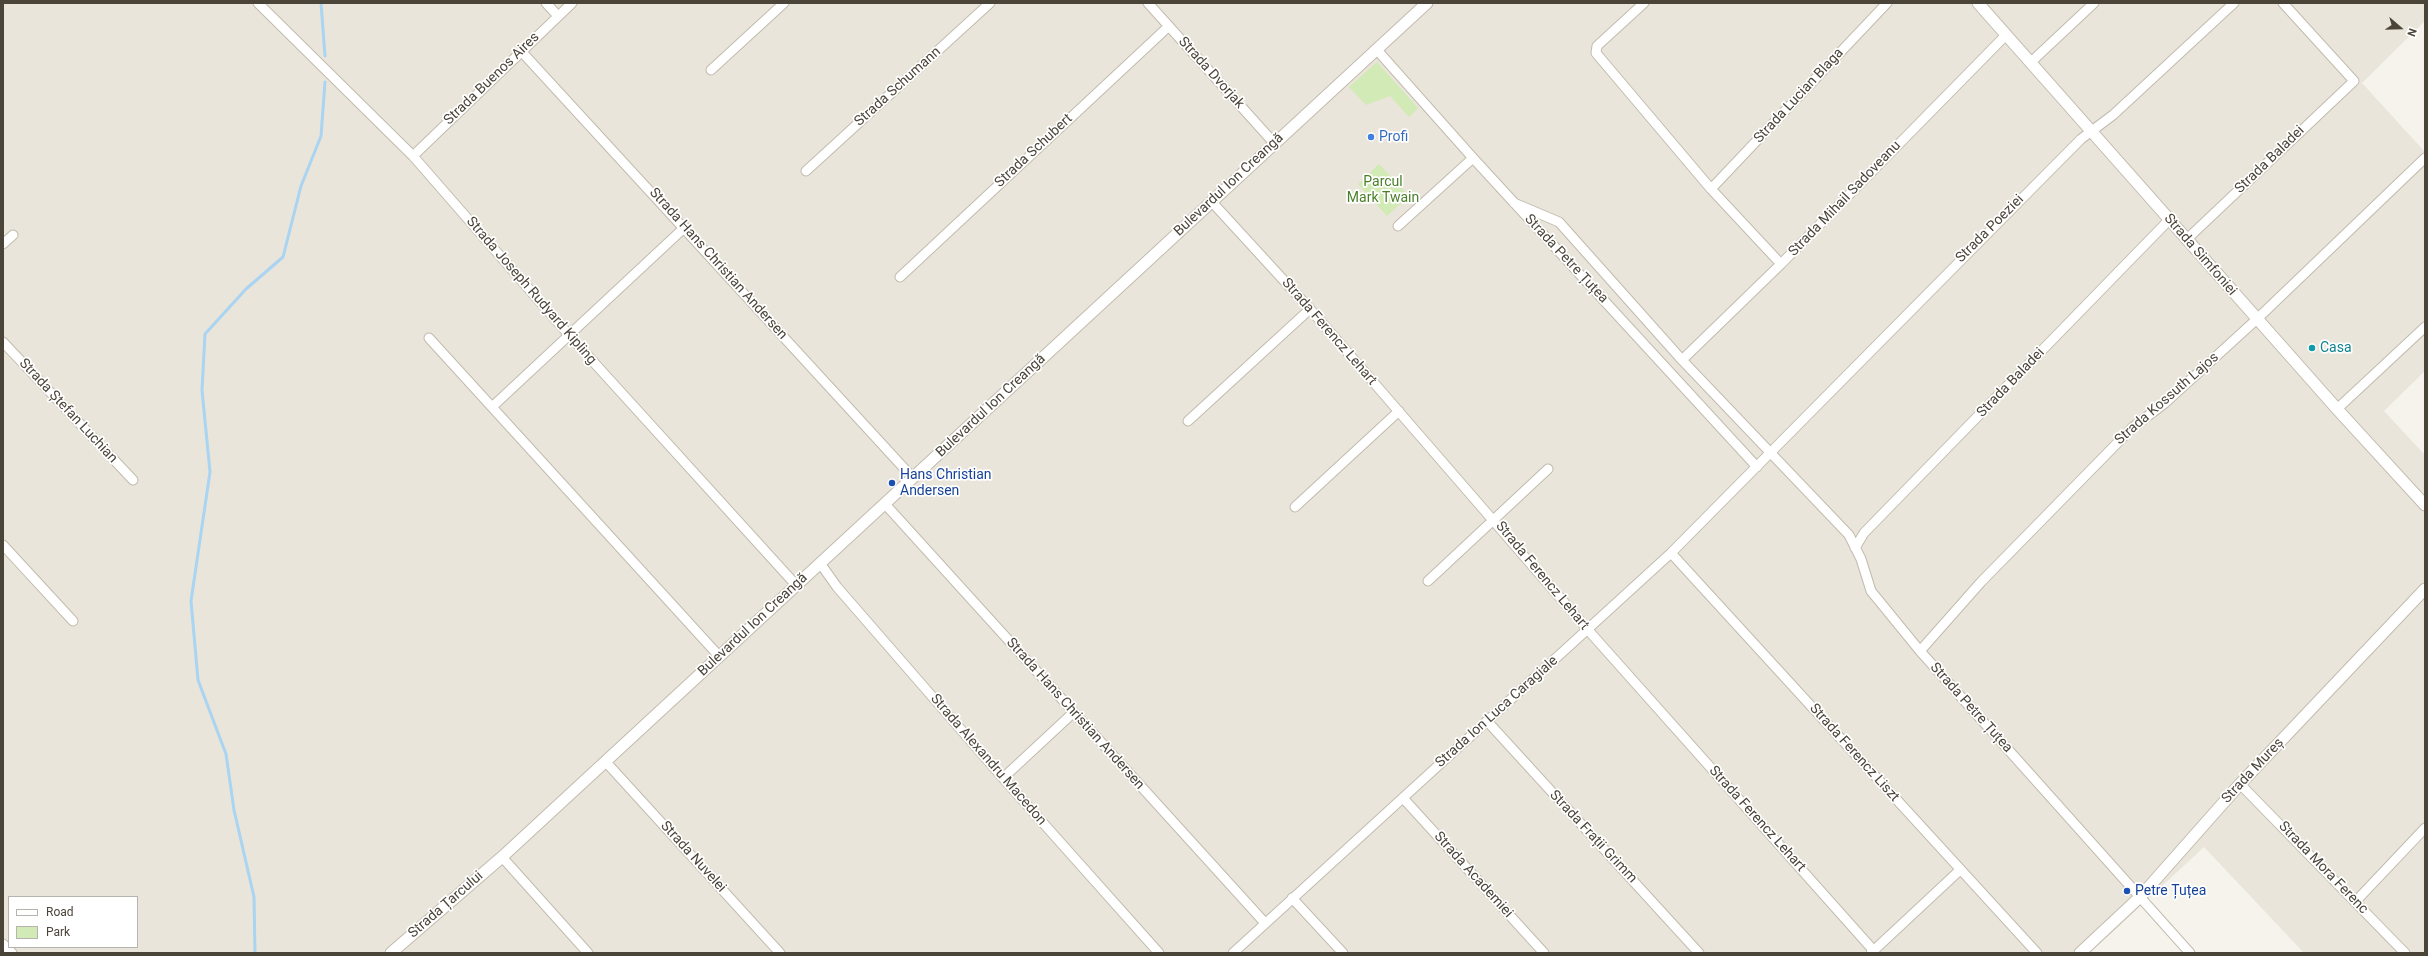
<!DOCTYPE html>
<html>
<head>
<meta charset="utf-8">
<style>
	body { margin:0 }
	#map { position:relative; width:2428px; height:956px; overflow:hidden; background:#f6f3ec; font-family:Roboto,sans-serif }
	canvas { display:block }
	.frame { position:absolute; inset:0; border:4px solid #4b4439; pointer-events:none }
	.legend { position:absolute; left:8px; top:896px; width:130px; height:52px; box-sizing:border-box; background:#fff; border:1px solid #b7b4b0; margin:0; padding:5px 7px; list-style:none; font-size:12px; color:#4b4439 }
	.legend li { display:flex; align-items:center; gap:8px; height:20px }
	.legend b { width:20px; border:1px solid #b7b4b0 }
	.north { position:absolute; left:2380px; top:8px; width:40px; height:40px; -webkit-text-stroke:3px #fff; paint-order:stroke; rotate:110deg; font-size:11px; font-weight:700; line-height:16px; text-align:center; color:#4b4439 }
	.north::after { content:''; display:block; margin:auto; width:14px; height:18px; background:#4b4439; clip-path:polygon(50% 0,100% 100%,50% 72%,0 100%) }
</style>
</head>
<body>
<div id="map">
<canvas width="2428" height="956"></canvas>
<div class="frame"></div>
<ul class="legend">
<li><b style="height:5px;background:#fff"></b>Road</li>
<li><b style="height:11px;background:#d2eab5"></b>Park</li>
</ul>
<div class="north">N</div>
</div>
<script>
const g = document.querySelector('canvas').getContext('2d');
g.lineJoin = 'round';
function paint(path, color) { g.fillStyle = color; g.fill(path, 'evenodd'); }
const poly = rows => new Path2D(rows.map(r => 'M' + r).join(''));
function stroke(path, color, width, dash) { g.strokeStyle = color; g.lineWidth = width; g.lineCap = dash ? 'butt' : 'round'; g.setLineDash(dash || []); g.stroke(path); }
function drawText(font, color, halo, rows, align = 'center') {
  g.font = font + ' Roboto,sans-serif'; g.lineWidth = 3.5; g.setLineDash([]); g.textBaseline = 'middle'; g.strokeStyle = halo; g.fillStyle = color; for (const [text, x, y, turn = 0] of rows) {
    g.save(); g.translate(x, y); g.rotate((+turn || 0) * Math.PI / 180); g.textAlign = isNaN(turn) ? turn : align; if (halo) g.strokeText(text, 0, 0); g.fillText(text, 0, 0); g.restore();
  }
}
paint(poly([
	[3,3,2425,3,2425,21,2362,83,2425,152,2425,371,2384,411,2425,455,2425,953,2304,953,2204,847,2090,953,3,953],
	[9,897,137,897,137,947,9,947]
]), '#eae5da');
paint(poly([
	[1377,62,1418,108,1409,117,1390,96,1366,105,1349,87],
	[1379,164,1409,196,1387,216,1358,184]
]), '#d2eab5');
stroke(poly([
	[321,3,325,56],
	[255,953,254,897,234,810,226,754,198,680,191,601,210,472,202,390,205,334,246,289,283,257,301,186,321,136,325,82]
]), '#a9d4f2', 3);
const minor = poly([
	[258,3,413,156,569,335,796,585],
	[546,3,558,16],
	[1148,3,1274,143],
	[1644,3,1597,46,1596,53,1711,189,1781,264],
	[1377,50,1473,158,1757,467],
	[521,51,913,478],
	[2030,63,2094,3],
	[711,70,784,3],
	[413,156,572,3],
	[806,171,990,3],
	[1711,189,1887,3],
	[1211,201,1310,309,1588,630,1874,951],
	[1514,203,1559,222,1682,360,1849,535,1861,559,1871,591,1920,651,2190,953],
	[1398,226,1473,158],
	[2186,240,2354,81,2283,3],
	[3,244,13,235],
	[900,277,1169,26],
	[429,338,719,656],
	[3,342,133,480],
	[1682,360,1781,264,2006,35],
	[492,407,685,227],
	[2337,409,2425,327],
	[1188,421,1310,309],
	[885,504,1265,923],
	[1295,507,1399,411],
	[3,545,73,621],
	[1855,548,1864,533,2169,220],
	[1671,553,2037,953],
	[820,563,837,587,1003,778,1159,953],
	[1428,581,1548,469],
	[1920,651,1981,582,2132,428,2165,403,2257,319,2425,158],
	[1487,721,1699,953],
	[605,761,780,953],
	[1003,778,1074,712],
	[2240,784,2405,953],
	[1403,798,1544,953],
	[502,857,588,953],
	[1292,898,1343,953],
	[2356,901,2425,828],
	[3,944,12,953],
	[1233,953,1671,553,2081,139,2113,115,2234,3],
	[1871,953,1960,870]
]);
const tertiary = poly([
	[1978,3,2337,409,2425,505],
	[391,953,502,857,1427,3],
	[2080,953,2140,897,2240,784,2425,589]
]);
stroke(minor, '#c2bbae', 11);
stroke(tertiary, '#c2bbae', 13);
stroke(minor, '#fff', 9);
stroke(tertiary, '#fff', 11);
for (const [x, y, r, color] of [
	[1371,137,4,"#3f7fe0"],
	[2312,348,4,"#0f9aa8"],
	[892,483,4,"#1a4fb4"],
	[2127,891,4,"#1a4fb4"]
]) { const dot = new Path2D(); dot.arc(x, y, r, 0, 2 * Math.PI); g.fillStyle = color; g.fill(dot); stroke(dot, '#fff', 1.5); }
drawText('14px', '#4b4439', '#fff', [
	["Strada Dvorjak",1211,73,48],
	["Strada Buenos Aires",492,79,-44],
	["Strada Schumann",898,87,-42],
	["Strada Lucian Blaga",1799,96,-47],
	["Strada Schubert",1034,151,-43],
	["Strada Baladei",2270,160,-44],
	["Bulevardul Ion Creangă",1229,185,-43],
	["Strada Mihail Sadoveanu",1845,199,-46],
	["Strada Poeziei",1990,229,-45],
	["Strada Simfoniei",2200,255,49],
	["Strada Petre Țuțea",1566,259,47],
	["Strada Hans Christian Andersen",718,264,48],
	["Strada Joseph Rudyard Kipling",531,291,49],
	["Strada Ferencz Lehart",1329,332,49],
	["Strada Baladei",2011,383,-46],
	["Strada Kossuth Lajos",2167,399,-41],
	["Bulevardul Ion Creangă",991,406,-43],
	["Strada Ștefan Luchian",68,411,47],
	["Strada Ferencz Lehart",1542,576,50],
	["Bulevardul Ion Creangă",753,625,-43],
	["Strada Petre Țuțea",1971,708,48],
	["Strada Ion Luca Caragiale",1497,712,-42],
	["Strada Hans Christian Andersen",1075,714,48],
	["Strada Ferencz Liszt",1854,753,48],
	["Strada Alexandru Macedon",988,760,49],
	["Strada Mureș",2253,771,-47],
	["Strada Ferencz Lehart",1757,819,48],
	["Strada Frații Grimm",1593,837,47],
	["Strada Nuvelei",693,857,48],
	["Strada Mora Ferenc",2323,868,46],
	["Strada Academiei",1473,875,48],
	["Strada Țarcului",446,905,-41]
]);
drawText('14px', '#366cbe', '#fff', [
	["Profi",1379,137]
], 'left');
drawText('14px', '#4a7f2a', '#fff', [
	["Parcul",1383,182],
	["Mark Twain",1383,198]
]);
drawText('14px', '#0d838f', '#fff', [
	["Casa",2320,348]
], 'left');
drawText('14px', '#164399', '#fff', [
	["Hans Christian",900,475],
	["Andersen",900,491],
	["Petre Țuțea",2135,891]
], 'left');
</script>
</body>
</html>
